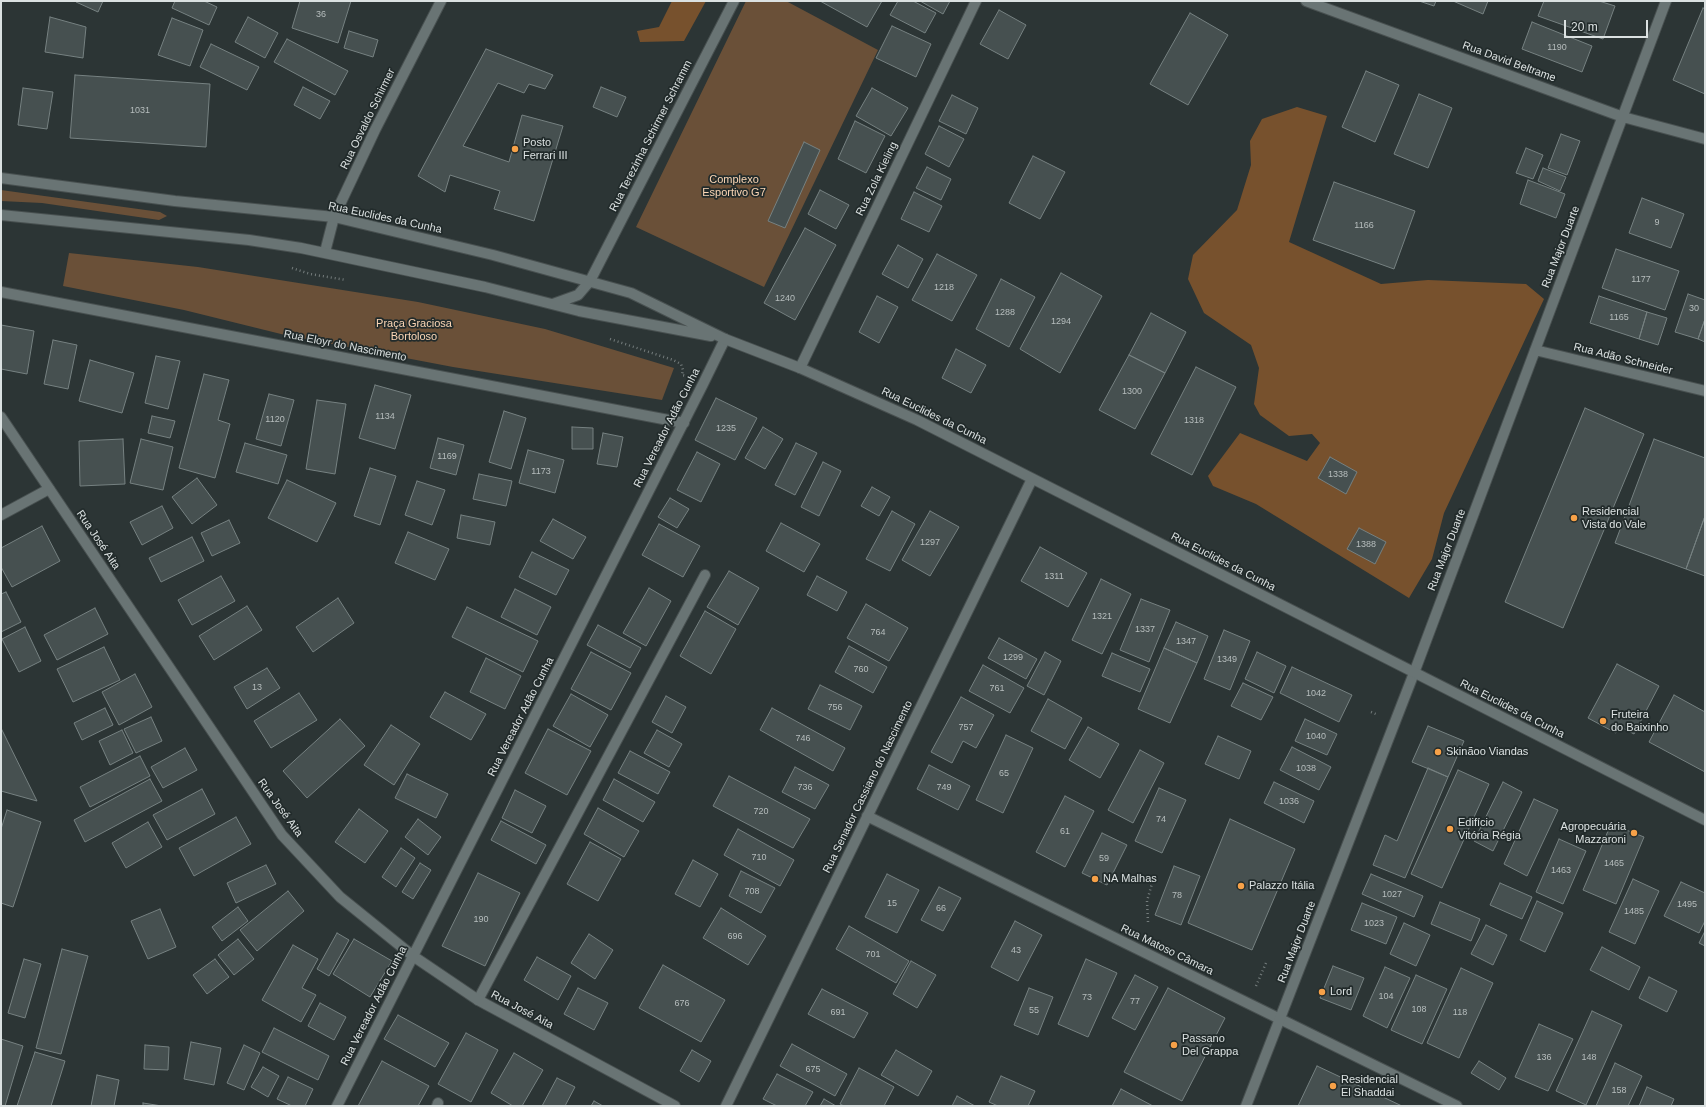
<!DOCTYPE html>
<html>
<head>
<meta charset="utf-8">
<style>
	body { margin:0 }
	#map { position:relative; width:1706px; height:1107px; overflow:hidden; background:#2c3535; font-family:Arial,sans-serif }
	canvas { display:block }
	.frame { position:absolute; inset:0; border:2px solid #dbe1e1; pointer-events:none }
	.scale { position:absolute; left:1564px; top:20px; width:84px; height:18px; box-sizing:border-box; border:2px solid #dbe1e1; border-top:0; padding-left:5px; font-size:12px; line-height:14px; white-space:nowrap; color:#dbe1e1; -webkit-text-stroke:3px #222b2b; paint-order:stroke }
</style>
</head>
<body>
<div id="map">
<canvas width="1706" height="1107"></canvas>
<div class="frame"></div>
<div class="scale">20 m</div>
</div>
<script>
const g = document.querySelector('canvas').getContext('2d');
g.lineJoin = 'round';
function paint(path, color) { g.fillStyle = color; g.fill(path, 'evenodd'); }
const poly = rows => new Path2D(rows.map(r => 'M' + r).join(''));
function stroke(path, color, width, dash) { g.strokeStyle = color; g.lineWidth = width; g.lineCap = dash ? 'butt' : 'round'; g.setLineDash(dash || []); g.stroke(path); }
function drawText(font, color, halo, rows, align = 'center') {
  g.font = font + ' Arial,sans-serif'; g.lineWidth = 3.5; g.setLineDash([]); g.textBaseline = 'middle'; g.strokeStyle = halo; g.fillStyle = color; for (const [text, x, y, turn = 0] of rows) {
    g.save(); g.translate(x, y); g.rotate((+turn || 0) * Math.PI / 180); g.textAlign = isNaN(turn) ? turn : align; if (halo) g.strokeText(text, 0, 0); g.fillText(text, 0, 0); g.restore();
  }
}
paint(poly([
	[746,1,786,1,878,50,764,287,636,227],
	[1,190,160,212,167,216,159,220,42,203,1,201],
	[69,253,198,267,418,302,545,329,674,368,662,400,453,367,285,335,184,310,63,286]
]), '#6a5038');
paint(poly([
	[672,1,706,1,684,41,640,42,637,31,659,27],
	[1297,107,1327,116,1289,242,1381,284,1428,280,1526,284,1544,299,1444,513,1432,559,1409,598,1256,504,1213,486,1208,476,1240,433,1307,461,1320,443,1312,434,1289,436,1260,415,1254,404,1259,368,1251,345,1204,313,1188,279,1193,255,1237,210,1251,165,1250,141,1262,119]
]), '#77512d');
const building = poly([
	[77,1,103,1,98,12,76,2,77,1],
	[175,1,204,1,217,7,209,25,172,8,175,1],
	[300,1,351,1,338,43,292,28,300,1],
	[820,1,882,1,867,27,820,1],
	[898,1,913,1,936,13,925,33,890,15,898,1],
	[920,1,950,1,943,14,920,1],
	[1419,1,1436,1,1434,6,1419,1],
	[1453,1,1488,1,1483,14,1453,1],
	[1544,1,1599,1,1615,6,1603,39,1538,16,1544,1],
	[1703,8,1705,9,1705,94,1673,80,1703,8],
	[999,10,1026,25,1008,59,980,44,999,10],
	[1190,13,1228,35,1188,105,1150,84,1190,13],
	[50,17,86,27,83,58,45,52,50,17],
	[248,17,278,33,265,58,235,42,248,17],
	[172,18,203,30,190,66,158,55,172,18],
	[1532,22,1592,46,1582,72,1522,49,1532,22],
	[892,26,931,44,916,77,876,58,892,26],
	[349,31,378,40,373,57,344,48,349,31],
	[287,39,348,71,335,95,274,62,287,39],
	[211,44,259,67,247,90,200,67,211,44],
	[486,49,553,75,545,89,529,84,524,93,498,83,463,146,509,162,522,115,563,126,534,221,494,209,500,191,450,175,445,192,418,176,486,49],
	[1366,71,1399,85,1375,142,1342,127,1366,71],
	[75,75,210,84,206,147,70,138,75,75],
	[303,87,330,101,320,119,294,105,303,87],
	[601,87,626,97,617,117,593,107,601,87],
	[23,88,53,92,47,129,18,125,23,88],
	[872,88,908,108,891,136,856,116,872,88],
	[1419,94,1452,108,1428,168,1394,154,1419,94],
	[952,95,978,108,966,134,939,121,952,95],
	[855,121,885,136,866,173,838,159,855,121],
	[939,126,964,139,949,167,925,154,939,126],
	[1561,134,1580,141,1567,175,1548,168,1561,134],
	[804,142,820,150,785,228,768,221,804,142],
	[1526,148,1543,155,1533,179,1516,173,1526,148],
	[1033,156,1065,172,1040,219,1009,203,1033,156],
	[927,167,951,179,941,200,916,188,927,167],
	[1543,168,1566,177,1560,191,1538,181,1543,168],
	[1528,180,1565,194,1556,218,1520,204,1528,180],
	[1334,182,1415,211,1394,269,1313,240,1334,182],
	[820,190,849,205,836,229,808,214,820,190],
	[914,192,942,206,929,232,901,219,914,192],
	[1642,198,1684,214,1671,248,1629,233,1642,198],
	[805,228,836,245,795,320,764,303,805,228],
	[898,245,923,259,908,288,882,274,898,245],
	[1616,249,1679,271,1665,310,1602,288,1616,249],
	[937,254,977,275,952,321,912,300,937,254],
	[1061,273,1102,296,1060,373,1020,349,1061,273],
	[1001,279,1035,297,1009,347,976,329,1001,279],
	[1688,294,1705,300,1705,319,1698,339,1675,332,1688,294],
	[877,296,898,307,879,343,859,332,877,296],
	[1599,296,1647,312,1639,339,1590,323,1599,296],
	[1647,312,1667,318,1658,345,1639,339,1647,312],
	[1151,313,1186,332,1165,373,1129,355,1151,313],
	[1705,319,1705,342,1698,339,1705,319],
	[1,325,34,331,27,374,1,369,1,325],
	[53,340,77,345,68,389,44,384,53,340],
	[956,349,986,365,971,393,942,378,956,349],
	[1129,355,1165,373,1135,429,1099,410,1129,355],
	[156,356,180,361,168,409,145,403,156,356],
	[90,360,134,373,122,413,79,401,90,360],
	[1196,367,1236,387,1192,475,1151,454,1196,367],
	[204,374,229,380,218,420,230,424,215,478,179,468,204,374],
	[375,385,411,395,395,449,359,438,375,385],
	[269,394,294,400,281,446,256,439,269,394],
	[716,398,757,418,735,460,695,440,716,398],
	[317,400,346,404,335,474,306,469,317,400],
	[1585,408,1644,434,1563,628,1505,602,1585,408],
	[504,411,526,418,511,469,489,462,504,411],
	[152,416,175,421,170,438,148,433,152,416],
	[572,427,593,428,593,449,572,449,572,427],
	[763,427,783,439,765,469,745,458,763,427],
	[603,433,623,437,617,467,597,464,603,433],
	[438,438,464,445,456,475,430,468,438,438],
	[123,439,125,484,80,486,79,441,123,439],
	[141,439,173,447,163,490,130,483,141,439],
	[1654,439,1705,458,1705,516,1686,569,1615,543,1654,439],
	[245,443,287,455,278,484,236,472,245,443],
	[796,443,817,453,795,495,775,485,796,443],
	[528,450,564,460,555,493,519,483,528,450],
	[697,452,720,464,701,502,677,490,697,452],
	[1330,457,1357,472,1346,494,1318,478,1330,457],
	[823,462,841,471,819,516,801,507,823,462],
	[370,468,396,476,380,525,354,516,370,468],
	[479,474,512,481,506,506,473,499,479,474],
	[197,478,217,505,192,524,172,497,197,478],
	[287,480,336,503,317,542,268,518,287,480],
	[417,481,445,490,432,525,405,515,417,481],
	[872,487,890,497,879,516,861,506,872,487],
	[670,498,689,509,677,528,658,517,670,498],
	[162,506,173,528,142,545,130,522,162,506],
	[892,511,915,524,890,571,866,559,892,511],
	[930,511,959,527,930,576,902,560,930,511],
	[461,515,495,522,490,545,457,538,461,515],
	[1705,516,1705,576,1686,569,1705,516],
	[553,519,586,537,573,559,540,541,553,519],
	[229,520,240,543,212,556,201,533,229,520],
	[781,523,820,544,804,572,766,551,781,523],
	[659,524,700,546,683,577,642,555,659,524],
	[42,526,60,561,12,587,1,567,1,548,42,526],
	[1359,528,1386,542,1375,564,1347,549,1359,528],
	[408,532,449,549,435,580,395,563,408,532],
	[192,537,204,561,161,582,149,558,192,537],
	[1040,547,1087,573,1068,607,1021,581,1040,547],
	[532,552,569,570,556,595,519,577,532,552],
	[729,571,759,588,738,625,707,607,729,571],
	[221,576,235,601,192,625,178,600,221,576],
	[817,576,847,592,837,611,807,595,817,576],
	[1101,579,1131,594,1102,654,1072,640,1101,579],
	[649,588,671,601,646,646,623,633,649,588],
	[515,589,551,607,537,635,501,617,515,589],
	[6,592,21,622,1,632,1,594,6,592],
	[338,598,354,623,313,652,296,627,338,598],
	[1141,599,1170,610,1149,662,1120,650,1141,599],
	[866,604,908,628,889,661,847,638,866,604],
	[247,606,262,630,214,660,199,636,247,606],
	[467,607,538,641,523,672,452,637,467,607],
	[95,608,108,634,57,660,44,635,95,608],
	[705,611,736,629,711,674,680,656,705,611],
	[1176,622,1208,636,1197,663,1164,648,1176,622],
	[598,625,641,648,630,668,587,645,598,625],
	[25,627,41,661,19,672,2,639,25,627],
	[1224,630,1250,641,1230,690,1204,679,1224,630],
	[999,638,1037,659,1026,679,988,658,999,638],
	[849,646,887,667,873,693,835,672,849,646],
	[104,647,120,680,73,702,57,669,104,647],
	[1164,648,1197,663,1170,723,1138,709,1164,648],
	[591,652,631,673,611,710,571,689,591,652],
	[1045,652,1061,661,1044,695,1027,686,1045,652],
	[1257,652,1286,666,1274,693,1245,679,1257,652],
	[1112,653,1150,669,1140,692,1102,676,1112,653],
	[486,658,521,676,505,709,470,692,486,658],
	[1617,664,1659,686,1634,734,1619,726,1616,733,1588,718,1617,664],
	[983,665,1024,688,1010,713,969,691,983,665],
	[1292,667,1352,695,1339,722,1280,693,1292,667],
	[267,668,280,688,247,709,234,687,267,668],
	[135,674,152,707,119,725,102,692,135,674],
	[1243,683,1273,697,1261,720,1231,706,1243,683],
	[820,685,862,706,850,730,808,709,820,685],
	[445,692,486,714,471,740,430,717,445,692],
	[299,693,317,720,271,748,254,721,299,693],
	[571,694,608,715,590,747,553,726,571,694],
	[1674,695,1705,712,1705,772,1649,742,1674,695],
	[666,696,686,707,672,733,652,722,666,696],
	[961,697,994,715,976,748,963,741,952,763,931,752,961,697],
	[1048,699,1082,718,1065,749,1031,731,1048,699],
	[105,708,113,725,82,740,74,723,105,708],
	[772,708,845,748,833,771,760,730,772,708],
	[151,717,162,741,136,753,124,729,151,717],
	[340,719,365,746,307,798,283,771,340,719],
	[1305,719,1337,734,1327,755,1295,741,1305,719],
	[391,725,420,744,394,785,364,765,391,725],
	[1428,726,1464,741,1448,777,1412,762,1428,726],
	[1088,727,1119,744,1100,778,1069,760,1088,727],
	[1,728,37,801,1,791,1,728],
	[548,729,591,751,567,795,525,773,548,729],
	[122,730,133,753,110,765,99,741,122,730],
	[657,730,682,744,669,767,644,753,657,730],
	[1006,735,1033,748,1003,813,976,800,1006,735],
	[1218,736,1251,751,1239,779,1205,764,1218,736],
	[1292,747,1331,767,1319,790,1280,770,1292,747],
	[185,748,197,770,163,788,151,767,185,748],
	[1140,750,1164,763,1133,823,1108,810,1140,750],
	[630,751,670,772,658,794,618,773,630,751],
	[140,756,150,776,90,807,80,787,140,756],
	[929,765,970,786,958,810,917,789,929,765],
	[795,767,829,785,815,809,782,792,795,767],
	[1428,768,1448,777,1405,878,1373,865,1385,835,1397,841,1428,768],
	[1458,770,1489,784,1442,888,1411,874,1458,770],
	[407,774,448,794,436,818,395,798,407,774],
	[729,776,810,819,793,848,713,806,729,776],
	[150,779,162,801,85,842,74,820,150,779],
	[614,779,655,802,643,822,603,800,614,779],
	[1274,782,1314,801,1304,823,1264,803,1274,782],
	[1503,782,1522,792,1493,851,1474,841,1503,782],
	[1159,788,1186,800,1162,853,1135,841,1159,788],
	[202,789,215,814,167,840,153,815,202,789],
	[515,790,546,806,532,833,502,818,515,790],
	[1065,796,1094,811,1065,867,1036,852,1065,796],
	[1534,799,1558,810,1527,876,1504,864,1534,799],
	[598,808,639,831,624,857,584,834,598,808],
	[359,809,388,831,365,863,335,842,359,809],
	[7,810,41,822,13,907,1,903,1,829,7,810],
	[236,817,251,844,194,876,179,848,236,817],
	[418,819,441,837,428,855,405,837,418,819],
	[1230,819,1295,849,1252,950,1188,923,1230,819],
	[501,821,546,845,536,864,491,840,501,821],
	[148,822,162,847,126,868,112,843,148,822],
	[1611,824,1644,837,1616,904,1583,890,1611,824],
	[738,829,794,860,780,886,724,855,738,829],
	[1102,833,1127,845,1107,885,1082,873,1102,833],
	[1559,839,1586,851,1563,904,1536,892,1559,839],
	[590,842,621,859,598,901,567,884,590,842],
	[401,848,415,858,396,887,382,877,401,848],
	[693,860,718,874,700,907,675,894,693,860],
	[420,863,431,870,413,899,402,892,420,863],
	[266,865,276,884,236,903,227,883,266,865],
	[1174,866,1200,876,1181,925,1155,915,1174,866],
	[741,871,775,888,761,913,729,896,741,871],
	[478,873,520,893,485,966,442,946,478,873],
	[887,874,919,890,897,933,865,917,887,874],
	[1371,874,1423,896,1414,917,1362,894,1371,874],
	[1633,879,1659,891,1635,944,1609,932,1633,879],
	[1681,882,1705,893,1705,921,1699,933,1664,916,1681,882],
	[1500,883,1532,897,1522,919,1490,905,1500,883],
	[939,887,961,898,943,931,921,920,939,887],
	[288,891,304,911,257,951,240,930,288,891],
	[1537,901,1563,913,1545,952,1520,940,1537,901],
	[1440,902,1480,919,1471,941,1431,924,1440,902],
	[1362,903,1397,917,1386,944,1351,930,1362,903],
	[238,907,248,921,222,941,212,927,238,907],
	[721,908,766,936,748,965,703,938,721,908],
	[160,909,176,947,148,959,131,921,160,909],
	[1015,921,1042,935,1018,981,991,967,1015,921],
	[1404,923,1430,935,1416,966,1390,954,1404,923],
	[1486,925,1507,935,1493,965,1471,954,1486,925],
	[849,926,909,961,896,983,836,949,849,926],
	[1705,931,1705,946,1699,943,1705,931],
	[337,933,349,940,329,976,317,969,337,933],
	[589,934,613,950,595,979,571,963,589,934],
	[238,939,254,959,234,975,218,955,238,939],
	[354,939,392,961,370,997,333,974,354,939],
	[293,945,318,959,302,988,316,995,301,1022,262,1000,293,945],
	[1602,947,1640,967,1629,990,1590,970,1602,947],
	[62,949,88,956,61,1054,36,1048,62,949],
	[537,957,571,976,558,1000,524,980,537,957],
	[24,959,41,964,25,1018,8,1013,24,959],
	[215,959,229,977,207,994,193,975,215,959],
	[1086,959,1117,973,1088,1037,1058,1024,1086,959],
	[911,961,936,975,917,1008,893,994,911,961],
	[663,965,725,1000,701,1042,639,1008,663,965],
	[1333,966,1364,978,1351,1010,1320,998,1333,966],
	[1385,967,1410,978,1387,1028,1363,1016,1385,967],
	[1461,968,1493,983,1459,1058,1427,1043,1461,968],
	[1135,975,1158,987,1135,1030,1112,1018,1135,975],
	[1416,975,1447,989,1422,1044,1391,1030,1416,975],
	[1649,977,1677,991,1667,1012,1639,998,1649,977],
	[578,988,608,1003,594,1030,564,1014,578,988],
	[1029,988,1053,997,1038,1035,1014,1025,1029,988],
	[1168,988,1225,1018,1182,1101,1124,1072,1168,988],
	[822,989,868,1013,854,1038,808,1014,822,989],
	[320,1003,346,1017,334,1040,308,1026,320,1003],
	[1592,1011,1622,1025,1586,1105,1556,1091,1592,1011],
	[398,1015,449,1043,435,1067,384,1039,398,1015],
	[1539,1024,1573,1039,1548,1091,1515,1077,1539,1024],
	[274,1028,329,1056,318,1080,262,1052,274,1028],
	[466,1033,498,1050,471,1102,438,1084,466,1033],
	[1,1039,23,1046,5,1106,1,1106,1,1039],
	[191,1042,221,1048,214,1085,184,1079,191,1042],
	[792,1044,847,1074,835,1096,780,1066,792,1044],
	[145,1045,169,1047,168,1070,144,1069,145,1045],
	[244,1045,260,1053,244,1090,227,1083,244,1045],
	[692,1050,711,1061,699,1082,680,1071,692,1050],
	[896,1050,932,1071,918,1096,881,1075,896,1050],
	[35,1052,65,1061,51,1106,17,1106,35,1052],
	[514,1053,543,1070,522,1106,513,1106,491,1093,514,1053],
	[382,1061,429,1086,418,1106,358,1106,382,1061],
	[1479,1061,1506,1078,1499,1090,1471,1073,1479,1061],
	[1615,1063,1642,1076,1628,1106,1596,1106,1615,1063],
	[1317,1066,1402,1106,1298,1106,1317,1066],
	[263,1067,279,1076,268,1097,251,1087,263,1067],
	[859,1068,894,1087,884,1106,844,1106,840,1104,859,1068],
	[777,1074,813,1092,805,1106,777,1106,763,1099,777,1074],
	[97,1075,119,1080,114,1106,91,1106,97,1075],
	[1001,1076,1035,1091,1028,1106,998,1106,989,1102,1001,1076],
	[288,1077,313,1089,305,1106,292,1106,277,1099,288,1077],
	[557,1078,575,1087,565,1106,542,1106,557,1078],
	[1647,1087,1674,1099,1671,1106,1639,1106,1647,1087],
	[1121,1089,1153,1106,1112,1106,1121,1089],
	[957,1096,975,1106,952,1106,957,1096],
	[824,1099,836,1106,820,1106,824,1099],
	[594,1101,603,1106,591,1106,594,1101],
	[143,1103,162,1106,143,1106,143,1103]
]);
paint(building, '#465050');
stroke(building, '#768181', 1);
const service = poly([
	[1,515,49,489],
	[478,1000,705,575],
	[437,1106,438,1103]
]);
const minor = poly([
	[1306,1,1623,117,1705,139],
	[590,281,734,1],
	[1,292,684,423],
	[1535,350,1705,391],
	[800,368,976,1],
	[1,417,282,835,340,897,413,956,478,1000,675,1106],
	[1414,673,1666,1],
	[867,816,1457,1106],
	[337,1106,703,384,725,339],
	[726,1106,1032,479]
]);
const tertiary = poly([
	[325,252,334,217,375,130,441,1],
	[1246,1106,1414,673]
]);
const secondary = poly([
	[1,178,175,201,334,217,493,255,631,293,725,339,800,368,917,420,1705,820],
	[1,215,249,240,301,248,485,287,579,311,711,336],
	[553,304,578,295,590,281]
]);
stroke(service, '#485050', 12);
stroke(minor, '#485050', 12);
stroke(tertiary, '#485050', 12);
stroke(secondary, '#485050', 12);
stroke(poly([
	[292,268,310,274,346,280],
	[610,339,673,360,681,364,683,370,682,375,686,376],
	[1371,712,1378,715],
	[1148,922,1147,901,1153,880],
	[1256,986,1266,963]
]), '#747c7c', 2.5, [1, 3]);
stroke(service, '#697474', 10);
stroke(minor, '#697474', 10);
stroke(tertiary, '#697474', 10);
stroke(secondary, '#697474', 10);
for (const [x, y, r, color] of [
	[515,149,4,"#f7a148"],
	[1574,518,4,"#f7a148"],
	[1603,721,4,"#f7a148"],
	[1438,752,4,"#f7a148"],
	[1450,829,4,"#f7a148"],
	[1634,833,4,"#f7a148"],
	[1095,879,4,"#f7a148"],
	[1241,886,4,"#f7a148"],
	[1322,992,4,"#f7a148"],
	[1174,1045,4,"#f7a148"],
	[1333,1086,4,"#f7a148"]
]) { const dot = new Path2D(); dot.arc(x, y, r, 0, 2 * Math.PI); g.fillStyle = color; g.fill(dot); stroke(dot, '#222b2b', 1.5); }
drawText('9px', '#b6bdbd', null, [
	["36",321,15],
	["1190",1557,48],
	["1031",140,111],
	["9",1657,223],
	["1166",1364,226],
	["1177",1641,280],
	["1218",944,288],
	["1240",785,299],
	["30",1694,309],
	["1288",1005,313],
	["1165",1619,318],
	["1294",1061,322],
	["1300",1132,392],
	["1134",385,417],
	["1120",275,420],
	["1318",1194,421],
	["1235",726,429],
	["1169",447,457],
	["1173",541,472],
	["1338",1338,475],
	["1297",930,543],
	["1388",1366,545],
	["1311",1054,577],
	["1321",1102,617],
	["1337",1145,630],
	["764",878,633],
	["1347",1186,642],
	["1299",1013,658],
	["1349",1227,660],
	["760",861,670],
	["13",257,688],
	["761",997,689],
	["1042",1316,694],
	["756",835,708],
	["757",966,728],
	["1040",1316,737],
	["746",803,739],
	["1038",1306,769],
	["65",1004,774],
	["736",805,788],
	["749",944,788],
	["1036",1289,802],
	["720",761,812],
	["74",1161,820],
	["61",1065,832],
	["710",759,858],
	["59",1104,859],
	["1465",1614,864],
	["1463",1561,871],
	["708",752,892],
	["1027",1392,895],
	["78",1177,896],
	["15",892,904],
	["1495",1687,905],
	["66",941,909],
	["1485",1634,912],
	["190",481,920],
	["1023",1374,924],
	["696",735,937],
	["43",1016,951],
	["701",873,955],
	["104",1386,997],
	["73",1087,998],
	["77",1135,1002],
	["676",682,1004],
	["108",1419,1010],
	["55",1034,1011],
	["691",838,1013],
	["118",1460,1013],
	["136",1544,1058],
	["148",1589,1058],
	["675",813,1070],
	["158",1619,1091]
]);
drawText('11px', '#dbe1e1', '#222b2b', [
	["Rua David Beltrame",1509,62,20],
	["Rua Osvaldo Schirmer",368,119,-64],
	["Rua Terezinha Schirmer Schramm",651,136,-63],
	["Rua Zola Kieling",877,179,-64],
	["Rua Euclides da Cunha",385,218,12],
	["Rua Major Duarte",1561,247,-69],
	["Rua Eloyr do Nascimento",345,346,11],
	["Rua Adão Schneider",1623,359,14],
	["Rua Euclides da Cunha",934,416,26],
	["Rua Vereador Adão Cunha",667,428,-63],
	["Rua José Aita",98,540,56],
	["Rua Major Duarte",1447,550,-69],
	["Rua Euclides da Cunha",1223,562,27],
	["Rua Euclides da Cunha",1512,709,27],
	["Rua Vereador Adão Cunha",521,717,-63],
	["Rua Senador Cassiano do Nascimento",868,787,-64],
	["Rua José Aita",280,808,54],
	["Rua Major Duarte",1297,942,-69],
	["Rua Matoso Câmara",1167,950,26],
	["Rua Vereador Adão Cunha",374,1006,-63],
	["Rua José Aita",522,1010,28]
]);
drawText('11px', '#dbe1e1', '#222b2b', [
	["Posto",523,143],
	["Ferrari III",523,156],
	["Residencial",1582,512],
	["Vista do Vale",1582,525],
	["Fruteira",1611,715],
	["do Baixinho",1611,728],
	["Skinãoo Viandas",1446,752],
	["Edifício",1458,823],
	["Vitória Régia",1458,836],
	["Agropecuária",1626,827,"right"],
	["Mazzaroni",1626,840,"right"],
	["NA Malhas",1103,879],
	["Palazzo Itália",1249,886],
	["Lord",1330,992],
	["Passano",1182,1039],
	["Del Grappa",1182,1052],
	["Residencial",1341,1080],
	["El Shaddai",1341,1093]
], 'left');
drawText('11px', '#fcd6b5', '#222b2b', [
	["Complexo",734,180],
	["Esportivo G7",734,193],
	["Praça Graciosa",414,324],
	["Bortoloso",414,337]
]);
</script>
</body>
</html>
